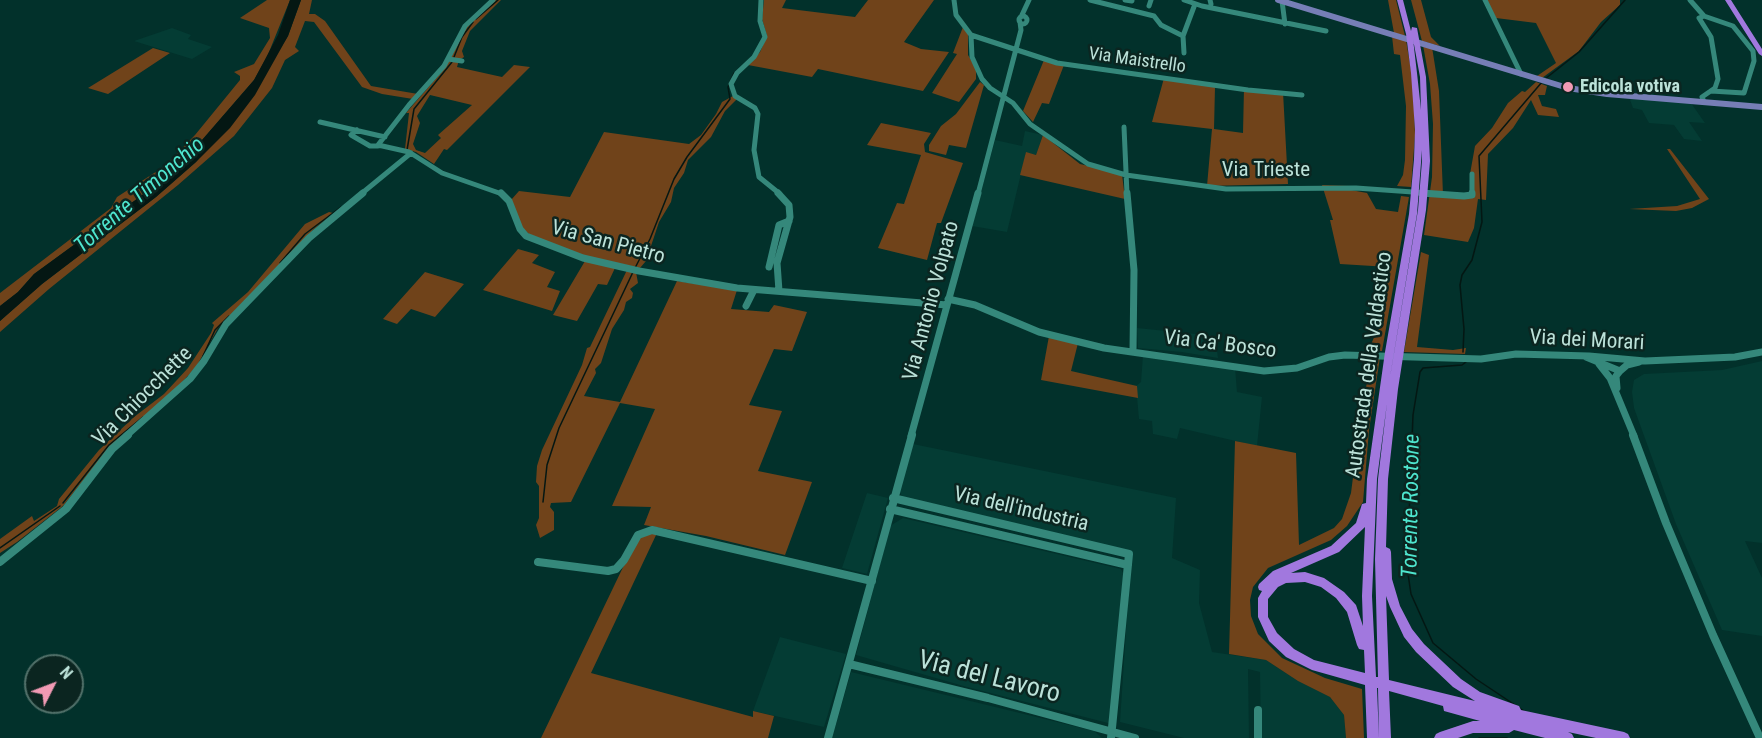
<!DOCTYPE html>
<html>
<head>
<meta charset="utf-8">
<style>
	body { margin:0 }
	#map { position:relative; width:1762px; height:738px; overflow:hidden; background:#02312b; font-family:"Roboto Condensed",sans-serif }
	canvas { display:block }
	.north { position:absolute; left:24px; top:654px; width:60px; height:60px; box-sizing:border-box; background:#0b2520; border:2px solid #52716a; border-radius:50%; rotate:48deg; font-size:16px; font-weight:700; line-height:24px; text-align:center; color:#bce2d9 }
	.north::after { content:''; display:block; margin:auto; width:21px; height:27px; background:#f19ab4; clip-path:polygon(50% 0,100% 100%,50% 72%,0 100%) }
</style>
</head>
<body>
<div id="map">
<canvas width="1762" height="738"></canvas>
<div class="north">N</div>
</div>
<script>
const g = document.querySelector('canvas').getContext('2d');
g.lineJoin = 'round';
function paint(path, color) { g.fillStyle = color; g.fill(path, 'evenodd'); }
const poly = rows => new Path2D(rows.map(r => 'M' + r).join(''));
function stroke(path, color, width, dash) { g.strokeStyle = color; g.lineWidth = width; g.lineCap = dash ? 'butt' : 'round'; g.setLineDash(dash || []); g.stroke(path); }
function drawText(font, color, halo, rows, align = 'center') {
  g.font = font + ' "Roboto Condensed",sans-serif'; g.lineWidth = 5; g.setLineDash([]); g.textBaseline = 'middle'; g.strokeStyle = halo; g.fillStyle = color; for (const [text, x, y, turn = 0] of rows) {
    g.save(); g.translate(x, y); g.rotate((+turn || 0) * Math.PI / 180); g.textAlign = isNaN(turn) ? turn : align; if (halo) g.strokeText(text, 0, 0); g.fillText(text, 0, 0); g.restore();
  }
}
paint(poly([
	[172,28,191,35,188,39,212,47,192,59,134,41],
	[1629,97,1691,103,1705,123,1689,122,1702,141,1684,139,1674,125,1649,123,1642,110,1633,108],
	[1025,131,1043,135,1036,155,1026,153,1007,232,972,226,995,140,1022,146],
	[1137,328,1215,336,1218,358,1182,352,1138,348],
	[1143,355,1235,367,1237,392,1262,397,1257,446,1180,428,1177,439,1153,434,1152,421,1139,419,1136,386,1141,382],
	[1762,361,1762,543,1745,541,1762,578,1762,636,1722,630,1676,524,1634,408,1632,392,1634,380,1644,374,1722,370],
	[913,444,1176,498,1172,558,1200,570,1199,603,1212,652,1266,660,1298,681,1330,697,1344,715,1346,738,1261,738,1260,672,1248,669,1249,738,1184,738,1120,722,1131,554,903,498,899,491],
	[867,493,888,498,867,574,842,568],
	[903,518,1121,569,1124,575,1112,724,967,687,856,655,890,526],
	[780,637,846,654,824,727,753,711],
	[851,672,1094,731,1102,738,832,738]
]), '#043c34');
paint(poly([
	[267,0,290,0,267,57,254,80,196,147,156,185,34,274,18,292,0,306,0,293,111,208,117,197,165,166,195,135,240,80,240,76,234,72,254,64,270,38,269,28,240,18],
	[301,0,312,0,309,14,315,14,325,21,371,86,418,94,413,99,382,94,362,87,314,22,305,21,295,47,299,51,285,60,272,88,234,136,178,185,49,289,0,332,0,321,42,284,156,197,196,162,273,60,288,36],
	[495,0,501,0,470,31,462,51,464,57,459,60,457,67,502,77,514,65,530,67,447,150,444,149,434,164,416,152,405,149,409,113,406,113,445,68,467,25],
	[430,95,472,105,438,135,441,138,425,153,416,150,413,144,420,123,417,116],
	[764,0,786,0,782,8,855,17,868,0,934,0,904,42,921,49,949,52,923,91,818,69,812,77,748,65,760,52,767,36,762,19],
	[1388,0,1396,0,1405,36,1394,33],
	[1411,0,1421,0,1431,37,1440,46,1422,41],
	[1486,0,1620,0,1620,5,1601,22,1579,51,1542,78,1537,76,1556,63,1536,23,1496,18],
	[963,27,968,32,968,55,976,68,976,79,959,102,932,93,957,54,953,53],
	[1392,36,1406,40,1413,82,1415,135,1411,187,1397,186,1403,175,1405,160,1406,106,1400,55,1394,54],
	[1423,45,1432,47,1439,91,1443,195,1473,193,1470,174,1475,146,1492,128,1508,103,1522,91,1525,92,1536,82,1547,86,1545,95,1538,95,1542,106,1556,109,1559,117,1538,115,1531,100,1513,128,1488,154,1486,200,1478,199,1474,228,1468,242,1424,235,1432,177,1433,124,1430,84],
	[153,48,170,53,108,94,88,88],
	[1044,60,1064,65,1049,104,1042,103,1033,122,1023,111],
	[1164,78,1215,87,1214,129,1243,133,1244,88,1283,92,1288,184,1207,186,1212,129,1152,122],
	[980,82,984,85,966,148,949,145,946,155,929,151,929,145,941,126,956,114],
	[733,96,737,99,725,111,711,137,688,160,684,173,674,188,671,202,659,222,646,261,640,268,585,256,530,235,521,227,511,200,519,191,570,197,604,132,689,144,701,135,716,114,722,102],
	[881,123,931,133,924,144,925,152,963,163,941,223,937,223,927,260,878,248,897,203,904,204,921,155,867,145],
	[1043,135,1080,164,1122,174,1125,199,1020,175,1026,152,1036,155],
	[1667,149,1670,149,1709,199,1692,208,1676,211,1629,209,1677,206,1700,199],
	[1322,185,1349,186,1351,190,1367,193,1376,209,1398,212,1401,196,1409,197,1382,351,1368,351,1376,333,1389,267,1340,264,1330,220,1333,220],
	[329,212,333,213,313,230,218,328,196,367,173,392,110,446,63,506,17,542,0,553,0,539,32,516,34,521,57,506,59,499,99,450,134,417,164,394,188,368,211,333,214,325,212,323,248,292,305,224],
	[518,249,539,255,532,263,555,272,547,287,560,291,552,311,483,290],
	[1421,252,1429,255,1417,347,1453,350,1466,348,1465,354,1404,352],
	[585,261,615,268,607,285,598,284,577,321,553,315],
	[627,270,636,272,638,283,630,289,633,293,632,298,626,302,624,310,612,329,601,363,595,369,596,373,584,396,620,402,677,281,737,290,731,309,769,312,774,305,807,312,792,351,774,349,749,405,782,411,758,471,812,482,785,555,706,536,644,525,651,507,612,506,655,409,620,403,571,502,551,503,550,507,554,512,554,530,540,538,536,525,539,518,539,486,536,482,537,466,542,450,582,365,587,348,590,347],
	[425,272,464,284,435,317,411,309,397,324,383,319],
	[1049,336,1078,343,1071,371,1137,386,1138,398,1041,380],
	[1371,357,1380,357,1369,430,1363,502,1347,526,1331,540,1268,568,1253,587,1250,600,1251,616,1258,634,1282,658,1325,678,1362,689,1364,738,1346,738,1344,715,1330,697,1298,681,1266,660,1229,654,1235,441,1296,453,1299,545,1334,528,1342,519,1351,493,1362,406,1363,406],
	[657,533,591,673,753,717,753,711,774,716,768,738,541,738,638,536]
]), '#70431a');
paint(poly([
	[290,0,301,0,288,36,255,95,230,128,196,162,156,197,42,284,0,321,0,306,18,292,34,274,156,185,196,147,254,80,278,35]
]), '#041713');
stroke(poly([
	[476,19,498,0],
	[454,57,462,37,473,22],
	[1545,79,1579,52,1625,0],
	[407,150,414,109,452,62],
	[280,263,305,234,341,207],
	[635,268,650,239,674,179,687,157,730,99,728,87,734,73],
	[1463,352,1464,329,1460,285,1462,275,1472,260,1482,222,1479,156,1542,82],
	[203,356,215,330,229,316],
	[1466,362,1462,365,1423,368,1420,372,1413,415,1407,567,1411,594,1433,643,1476,679,1524,711],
	[543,502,547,465,559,428,633,272],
	[63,503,109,445,143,417],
	[0,548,60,506],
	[1479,738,1507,738]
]), '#041713', 1.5);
stroke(poly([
	[493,0,465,26,444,66,409,105,378,145,409,152,442,173,502,194],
	[761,0,760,21,765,37,754,57,737,73,731,84,735,96,755,108,758,114,754,150,759,177,780,194],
	[954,0,956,15,971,35,972,57,982,79,990,88,1013,103,1030,124,1088,164,1126,175,1226,189,1356,188,1441,194],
	[1090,0,1154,16,1161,25,1183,36,1184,53],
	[1125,0,1132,1],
	[1184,0,1202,6,1326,31],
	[1210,0,1211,4],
	[1485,0,1521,74],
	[1690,0,1704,16,1733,26,1753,51,1754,61,1744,93,1711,91],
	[1282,1,1285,24],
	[1149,6,1151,0],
	[1704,16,1699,18,1711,37,1718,79,1715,88,1702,97,1704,102],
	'1019 20a4 4 0 1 1 8 0a4 4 0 1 1-8 0Z',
	[1021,17,1029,0],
	[971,35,1057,63,1248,90,1302,95],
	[1183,36,1195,4],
	[448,59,462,61],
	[320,122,385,137],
	[1124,127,1127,194],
	[357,130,351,135,370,146,378,146],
	[1472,174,1472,194],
	[361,194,411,153],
	[978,194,1021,30,1020,22]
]), '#35887b', 5);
stroke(poly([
	[501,193,509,201,520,229,526,236,583,258,639,271,737,288,947,305],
	[778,193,789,205,790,217,777,263,779,291],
	[1127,193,1134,270,1133,351],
	[1421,193,1464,196,1472,195,1472,193],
	[769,267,779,225,789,221],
	[948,299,975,305,1039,332,1104,348,1264,371,1297,368,1329,357,1345,355,1481,359,1516,354,1589,356,1645,361,1735,357,1762,352],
	[746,306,754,290],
	[1586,357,1620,371],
	[1599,364,1610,378,1634,436],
	[1617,388,1616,376,1620,371,1627,365,1639,362],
	[126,436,190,379,204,361,226,324,309,238,363,193],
	[911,436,978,193]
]), '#35887b', 7);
stroke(poly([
	[1633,435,1666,523,1713,635,1760,738],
	[893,498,1129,554,1111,738],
	[890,509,1128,565],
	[0,562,66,509,112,449,128,435],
	[538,562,608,571,616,569,624,560,638,535,652,530,872,581],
	[849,664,988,698,1135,738],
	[1258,710,1258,738],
	[828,738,912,435]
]), '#35887b', 8);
stroke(poly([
	[1278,0,1568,88,1607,94,1762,107]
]), '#767eb6', 6);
paint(poly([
	[1397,0,1403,0,1411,31,1412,27,1417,28,1426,77,1430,161,1426,210,1398,389,1388,479,1386,547,1390,549,1391,552,1392,579,1400,606,1412,629,1424,644,1461,679,1480,692,1519,706,1521,710,1624,732,1628,734,1630,738,1596,738,1568,732,1572,734,1574,738,1545,738,1514,730,1509,733,1473,733,1458,738,1434,738,1436,734,1440,732,1473,721,1480,721,1444,711,1443,706,1389,691,1391,738,1379,738,1378,688,1377,688,1379,738,1367,738,1365,685,1312,670,1286,657,1269,641,1258,617,1258,598,1262,591,1259,590,1258,587,1259,584,1273,571,1331,546,1356,523,1362,504,1366,503,1367,479,1385,352,1409,214,1414,159,1415,130,1411,73,1406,34,1397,0],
	[1413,39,1420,77,1421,110,1417,73,1413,39],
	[1422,150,1422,161,1418,210,1389,383,1417,214,1422,150],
	[1387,403,1378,479,1375,559,1378,677,1376,677,1372,596,1377,479,1387,403],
	[1365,527,1362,596,1363,626,1356,605,1344,592,1324,578,1305,572,1291,573,1339,552,1365,527],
	[1305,582,1321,587,1336,598,1347,612,1357,645,1359,649,1364,650,1365,673,1314,660,1294,649,1277,633,1268,617,1268,599,1278,587,1286,583,1305,582],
	[1386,596,1390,607,1404,637,1416,652,1453,687,1475,701,1389,680,1386,596],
	[1725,0,1731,0,1762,49,1762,56,1759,54,1725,0]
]), '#a178de');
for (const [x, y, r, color] of [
	[1568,87,6,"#f19ab4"]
]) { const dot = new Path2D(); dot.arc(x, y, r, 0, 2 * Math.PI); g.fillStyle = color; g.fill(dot); stroke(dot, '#0b2520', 2); }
drawText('18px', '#bce2d9', '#0b2520', [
	["Via Maistrello",1137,61,8]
]);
drawText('bold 18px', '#bce2d9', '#0b2520', [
	["Edicola votiva",1580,87]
], 'left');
drawText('21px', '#bce2d9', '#0b2520', [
	["Via Trieste",1266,171],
	["Via San Pietro",608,243,15],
	["Via Antonio Volpato",932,301,-75],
	["Via dei Morari",1587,341,3],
	["Via Ca' Bosco",1220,345,7],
	["Autostrada della Valdastico",1370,365,-82],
	["Via Chiocchette",143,397,-45],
	["Via dell'industria",1021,510,13]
]);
drawText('italic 22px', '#4ee5ce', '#0b2520', [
	["Torrente Timonchio",140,196,-41],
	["Torrente Rostone",1412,506,-89]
]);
drawText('26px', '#bce2d9', '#0b2520', [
	["Via del Lavoro",989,678,14]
]);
</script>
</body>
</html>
